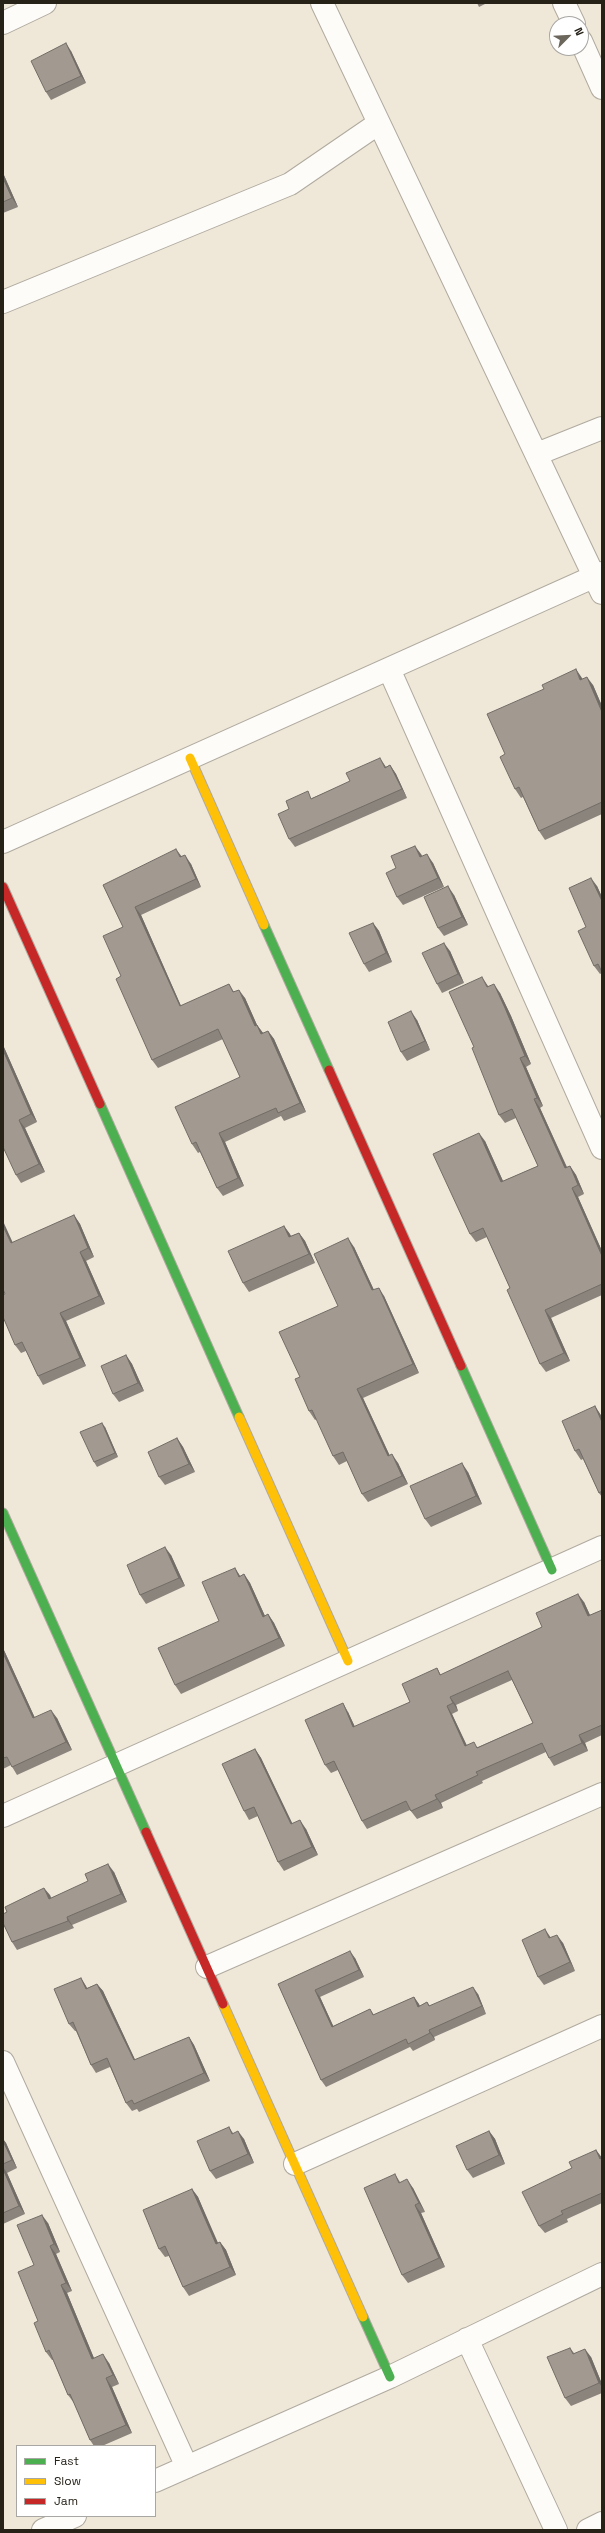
<!DOCTYPE html>
<html>
<head>
<meta charset="utf-8">
<style>
	body { margin:0 }
	#map { position:relative; width:605px; height:2533px; overflow:hidden; background:#efe8d9; font-family:"Space Grotesk",sans-serif }
	canvas { display:block }
	.frame { position:absolute; inset:0; border:4px solid #262218; pointer-events:none }
	.legend { position:absolute; left:16px; top:2445px; width:140px; height:72px; box-sizing:border-box; background:#fff; border:1px solid #a8a7a3; margin:0; padding:5px 7px; list-style:none; font-size:12px; color:#262218 }
	.legend li { display:flex; align-items:center; gap:8px; height:20px }
	.legend b { width:20px; border:1px solid #a8a7a3 }
	.north { position:absolute; left:549px; top:16px; width:40px; height:40px; box-sizing:border-box; background:#fff; border:1px solid #a8a7a3; border-radius:50%; rotate:66deg; font-size:11px; font-weight:700; line-height:16px; text-align:center; color:#262218 }
	.north::after { content:''; display:block; margin:auto; width:14px; height:18px; background:#6c675c; clip-path:polygon(50% 0,100% 100%,50% 72%,0 100%) }
</style>
</head>
<body>
<div id="map">
<canvas width="605" height="2533"></canvas>
<div class="frame"></div>
<ul class="legend">
<li><b style="height:5px;background:#4caf50"></b>Fast</li>
<li><b style="height:5px;background:#ffc107"></b>Slow</li>
<li><b style="height:5px;background:#c62828"></b>Jam</li>
</ul>
<div class="north">N</div>
</div>
<script>
const g = document.querySelector('canvas').getContext('2d');
g.lineJoin = 'round';
const poly = rows => new Path2D(rows.map(r => 'M' + r).join(''));
function stroke(path, color, width, dash) { g.strokeStyle = color; g.lineWidth = width; g.lineCap = dash ? 'butt' : 'round'; g.setLineDash(dash || []); g.stroke(path); }
function paint(path, color) { g.fillStyle = color; g.fill(path, 'evenodd'); }
const street = poly([
	[322,3,602,593],
	[564,3,574,24],
	[3,23,45,3],
	[581,41,602,88],
	[3,302,290,184,379,123],
	[537,454,602,428],
	[389,669,602,1148],
	[3,842,602,573],
	[3,1816,602,1547],
	[207,1967,602,1794],
	[3,2062,187,2467],
	[295,2164,602,2026],
	[467,2339,556,2530],
	[155,2481,390,2377,602,2274],
	[43,2530,75,2516],
	[588,2530,602,2523]
]);
const fast = poly([
	[264,925,329,1070],
	[100,1104,239,1417],
	[461,1366,552,1570],
	[3,1513,146,1832],
	[363,2317,390,2377]
]);
const slow = poly([
	[190,758,264,925],
	[239,1417,348,1661],
	[223,2004,363,2317]
]);
const jam = poly([
	[3,887,100,1104],
	[329,1070,461,1366],
	[146,1832,223,2004]
]);
stroke(street, '#b0aa9f', 24);
stroke(fast, '#b0aa9f', 11);
stroke(slow, '#b0aa9f', 11);
stroke(jam, '#b0aa9f', 11);
stroke(street, '#fdfcf9', 22);
stroke(fast, '#4caf50', 9);
stroke(slow, '#ffc107', 9);
stroke(jam, '#c62828', 9);
paint(poly([
	[477,3,487,3,479,7],
	[71,51,86,83,51,100,46,92],
	[3,173,18,207,3,213],
	[582,678,582,679,593,685,602,706,602,814,545,840,539,831,523,797,521,798,515,789,505,754],
	[390,765,396,774,407,798,295,847,289,839,312,798],
	[421,854,422,856,433,863,444,887,403,905,397,897,396,868],
	[182,857,191,864,201,887,141,915,181,1006,229,984,234,992,245,998,257,1025,263,1033,268,1031,274,1039,306,1112,284,1121,281,1116,225,1142,244,1186,223,1196,217,1188,200,1152,198,1153,192,1144,240,1077,223,1039,158,1068,152,1060,121,976,123,927,103,885],
	[597,886,602,897,602,973,600,974,594,966,586,927],
	[454,895,468,925,444,936,438,928],
	[373,923,379,931,392,962,369,972,364,964],
	[450,951,464,983,442,993,437,984],
	[489,986,500,993,511,1016,531,1064,526,1067,543,1106,540,1108,567,1167,570,1166,576,1175,584,1194,578,1197,602,1251,602,1295,551,1318,570,1361,546,1372,540,1364,510,1288,487,1237,476,1242,470,1234,485,1141,503,1181,538,1166,516,1118,505,1123,499,1115,474,1047],
	[417,1020,430,1050,407,1061,401,1052],
	[3,1045,37,1122,25,1128,45,1172,21,1183,16,1175],
	[74,1215,80,1224,94,1257,86,1261,105,1304,66,1321,86,1366,43,1385,38,1376,26,1351,21,1353,15,1345,5,1294,13,1243],
	[284,1226,291,1236,299,1233,305,1241,315,1263,249,1292,243,1283],
	[354,1247,374,1290,384,1296,419,1373,363,1398,390,1456,398,1463,408,1484,368,1502,362,1494,347,1461,339,1465,333,1456,317,1419,315,1420,309,1411,300,1377,338,1306],
	[126,1355,132,1364,144,1391,119,1402,113,1394],
	[595,1406,602,1417,602,1497,599,1493,583,1459,581,1460,575,1451],
	[105,1427,118,1457,97,1467,94,1462],
	[177,1438,183,1447,195,1472,165,1485,159,1477],
	[468,1472,482,1504,431,1527,425,1519],
	[171,1555,185,1586,146,1604,140,1595],
	[235,1568,240,1576,244,1574,250,1583,265,1616,268,1614,274,1623,285,1646,181,1694,175,1685,219,1621],
	[584,1602,590,1615,602,1610,602,1735,585,1743,588,1751,554,1766,549,1758,546,1752,482,1781,483,1783,441,1803,443,1808,417,1819,410,1810,367,1829,362,1821,338,1770,331,1773,325,1765,348,1712,355,1727,410,1702,437,1668,441,1675,542,1627],
	[512,1680,533,1723,478,1747,466,1745,452,1714,458,1711,456,1705],
	[3,1648,35,1718,57,1718,72,1750,17,1775,11,1765,3,1769,3,1721,4,1721],
	[255,1749,261,1758,292,1824,306,1829,318,1855,284,1871,278,1862,258,1816,249,1820,244,1811],
	[114,1872,127,1902,72,1925,74,1928,17,1950,12,1942,7,1912,50,1895,51,1898],
	[551,1937,563,1943,575,1971,544,1985,538,1977],
	[355,1958,364,1977,320,1997,333,2026,370,2009,374,2015,414,1997,420,2006,427,2002,430,2006,478,1994,486,2014,434,2037,435,2040,413,2051,410,2047,326,2087,321,2080,278,1984],
	[81,1978,87,1988,97,1984,103,1991,135,2060,189,2037,194,2045,210,2081,139,2112,137,2109,132,2111,126,2103,110,2067,96,2073,91,2065,76,2031,75,2031,69,2024],
	[229,2127,233,2133,244,2139,254,2163,216,2179,210,2171],
	[489,2131,495,2139,505,2164,473,2178,467,2170],
	[3,2139,6,2143,17,2168,7,2173,25,2214,3,2224],
	[596,2150,602,2158,602,2203,567,2219,568,2222,545,2233,539,2226,572,2168],
	[395,2174,400,2182,413,2188,425,2212,421,2213,445,2267,408,2283,402,2275],
	[192,2189,198,2197,217,2243,220,2242,226,2250,236,2275,189,2296,183,2287,169,2256,165,2257,159,2249],
	[48,2223,60,2252,56,2254,72,2291,67,2293,94,2358,109,2363,119,2384,112,2387,132,2433,102,2446,94,2446,90,2440,74,2403,68,2395,53,2360,52,2360,46,2352,38,2321,34,2265],
	[570,2348,574,2353,591,2357,602,2384,602,2393,571,2406,565,2398]
]), '#8b847d');
paint(poly([
	[66,43,71,51,86,83,81,76],
	[3,173,18,207,12,198,3,178],
	[576,669,582,678,586,688,580,680],
	[587,677,593,685,602,706,602,712],
	[380,758,386,767,385,768],
	[390,765,396,774,407,798,402,789],
	[415,846,421,854,426,866,420,857],
	[176,849,182,857,180,857],
	[427,854,433,863,444,887,438,878],
	[185,855,191,864,201,887,196,879],
	[591,878,597,886,602,897,602,901],
	[448,886,454,895,468,925,462,917],
	[135,907,141,915,185,1015,180,1006],
	[373,923,379,931,392,962,386,953],
	[444,943,450,951,464,983,458,974],
	[482,977,488,986,493,996,487,987],
	[494,984,500,993,511,1016,531,1064,525,1056],
	[239,990,245,998,261,1034,255,1026],
	[411,1011,417,1020,430,1050,425,1041],
	[257,1025,263,1033,261,1034],
	[268,1031,274,1039,306,1112,300,1103],
	[3,1045,37,1122,31,1114,3,1050],
	[520,1058,526,1067,543,1106,537,1098],
	[534,1099,540,1108,571,1177,565,1168],
	[19,1120,25,1128,45,1172,39,1164],
	[219,1133,225,1142,244,1186,238,1178],
	[479,1133,485,1141,507,1190,501,1182],
	[570,1166,576,1175,584,1194,578,1185],
	[572,1188,578,1197,602,1251,602,1256],
	[74,1215,80,1224,94,1257,88,1248],
	[3,1221,17,1252,11,1243,3,1226],
	[284,1226,290,1234,295,1246,289,1237],
	[299,1233,305,1241,315,1263,309,1254],
	[348,1238,354,1247,378,1299,372,1290],
	[80,1252,86,1261,105,1304,99,1296],
	[379,1288,384,1296,419,1373,413,1364],
	[545,1310,551,1318,570,1361,564,1353],
	[60,1313,66,1321,86,1366,80,1358],
	[126,1355,132,1364,144,1391,138,1383],
	[357,1389,363,1398,394,1465,388,1456],
	[595,1406,602,1417,602,1422],
	[102,1423,105,1427,118,1457,115,1453],
	[177,1438,183,1447,195,1472,189,1464],
	[392,1454,398,1463,408,1484,402,1476],
	[462,1463,468,1472,482,1504,476,1496],
	[165,1547,171,1555,185,1586,179,1578],
	[235,1568,240,1576,239,1577],
	[244,1574,250,1583,269,1625,263,1617],
	[578,1594,584,1602,594,1624,588,1616],
	[268,1614,274,1623,285,1646,279,1638],
	[3,1648,39,1727,33,1718,3,1653],
	[450,1697,456,1705,458,1711,453,1703],
	[343,1703,348,1712,359,1736,353,1727],
	[447,1706,452,1714,471,1754,465,1746],
	[51,1710,57,1718,72,1750,66,1742],
	[579,1735,585,1743,588,1751,582,1743],
	[255,1749,261,1758,297,1833,291,1824],
	[435,1795,441,1803,443,1808,437,1799],
	[300,1820,306,1829,318,1855,312,1847],
	[108,1864,114,1872,127,1902,121,1894],
	[44,1888,50,1895,54,1907,49,1899],
	[67,1917,72,1925,74,1928,68,1921],
	[545,1929,551,1938,549,1938],
	[557,1935,563,1943,575,1971,570,1962],
	[350,1951,355,1958,364,1977,359,1970],
	[81,1978,86,1986,91,1997,86,1989],
	[97,1984,103,1991,139,2068,134,2060],
	[473,1987,478,1994,486,2014,482,2006],
	[315,1990,320,1997,337,2034,332,2027],
	[414,1997,419,2004,423,2014,418,2007],
	[429,2030,434,2037,435,2040,430,2033],
	[189,2037,194,2045,210,2081,204,2073],
	[238,2131,244,2139,254,2163,248,2154],
	[489,2131,495,2139,505,2164,499,2155],
	[3,2139,6,2143,17,2168,12,2160,3,2141],
	[596,2150,602,2158,602,2159,600,2159],
	[3,2167,7,2173,25,2214,19,2206,3,2169],
	[407,2179,413,2188,425,2212,419,2203],
	[192,2189,198,2197,222,2252,216,2244],
	[415,2205,421,2213,445,2267,439,2258],
	[42,2215,48,2223,60,2252,54,2244],
	[220,2242,226,2250,236,2275,230,2267],
	[50,2246,56,2254,72,2291,66,2283],
	[61,2285,67,2293,98,2368,92,2359],
	[585,2349,591,2357,602,2384,602,2387,599,2383],
	[103,2354,109,2363,119,2384,113,2375],
	[106,2378,112,2387,132,2433,126,2425]
]), '#716c66');
const building = poly([
	[66,43,81,76,46,92,31,61,66,43],
	[3,178,12,198,3,202,3,178],
	[576,669,580,680,587,677,602,712,602,802,539,831,519,787,515,789,500,757,505,754,487,714,544,689,542,685,576,669],
	[380,758,385,768,390,765,402,789,289,839,278,814,289,809,286,801,308,791,311,799,350,781,346,773,380,758],
	[415,846,420,857,427,854,438,878,397,897,386,873,396,868,391,856,415,846],
	[176,849,180,857,185,855,196,879,135,907,180,1006,229,984,233,992,239,990,255,1026,257,1025,261,1034,268,1031,300,1103,278,1113,276,1108,219,1133,238,1178,217,1188,196,1142,192,1144,175,1107,240,1077,218,1029,152,1060,116,979,121,976,103,936,123,927,103,885,176,849],
	[591,878,602,901,602,972,598,964,594,966,578,931,586,927,569,888,591,878],
	[448,886,462,917,438,928,424,897,448,886],
	[373,923,386,953,364,964,349,933,373,923],
	[444,943,458,974,437,984,422,953,444,943],
	[482,977,487,987,494,984,505,1008,525,1056,520,1058,537,1098,534,1099,565,1168,570,1166,578,1185,572,1188,602,1256,602,1284,545,1310,564,1353,540,1364,507,1290,510,1288,483,1228,470,1234,433,1154,479,1133,501,1182,538,1166,512,1109,499,1115,472,1048,474,1047,449,992,482,977],
	[411,1011,425,1041,401,1052,388,1022,411,1011],
	[3,1050,31,1114,19,1120,39,1164,16,1175,3,1147,3,1050],
	[74,1215,88,1248,80,1252,99,1296,60,1313,80,1358,38,1376,22,1342,15,1345,3,1317,3,1295,5,1294,3,1289,3,1226,11,1243,74,1215],
	[284,1226,289,1237,299,1233,309,1254,243,1283,228,1251,284,1226],
	[348,1238,372,1290,379,1288,413,1364,357,1389,388,1456,392,1454,402,1476,362,1494,343,1452,333,1456,312,1410,309,1411,295,1379,300,1377,279,1332,338,1306,314,1254,348,1238],
	[126,1355,138,1383,113,1394,101,1366,126,1355],
	[595,1406,602,1422,602,1491,599,1493,579,1449,575,1451,562,1421,595,1406],
	[102,1423,115,1453,94,1462,80,1432,102,1423],
	[177,1438,189,1464,159,1477,148,1452,177,1438],
	[462,1463,476,1496,425,1519,410,1486,462,1463],
	[165,1547,179,1578,140,1595,127,1565,165,1547],
	[235,1568,239,1577,244,1574,263,1617,268,1614,279,1638,175,1685,158,1648,219,1621,202,1582,235,1568],
	[578,1594,588,1616,602,1610,602,1725,579,1735,582,1743,549,1758,542,1743,476,1772,478,1775,435,1795,437,1799,411,1811,406,1801,362,1821,334,1761,325,1765,305,1720,343,1703,353,1727,410,1702,402,1684,437,1668,440,1675,542,1627,536,1613,578,1594],
	[508,1671,533,1723,477,1748,474,1742,465,1746,447,1706,453,1703,450,1697,508,1671],
	[3,1653,33,1718,51,1710,66,1742,12,1767,7,1757,3,1758,3,1721,4,1721,3,1720,3,1653],
	[255,1749,291,1824,300,1820,312,1847,278,1862,254,1807,244,1811,222,1764,255,1749],
	[108,1864,121,1894,67,1917,68,1921,12,1942,3,1923,3,1914,7,1912,5,1907,44,1888,49,1899,88,1881,85,1874,108,1864],
	[545,1929,549,1938,557,1935,570,1962,538,1977,522,1940,545,1929],
	[350,1951,359,1970,315,1990,332,2027,370,2009,373,2015,414,1997,418,2007,427,2002,429,2006,473,1987,482,2006,429,2030,430,2033,408,2044,406,2039,321,2080,278,1984,350,1951],
	[81,1978,86,1989,97,1984,134,2060,189,2037,204,2073,134,2104,132,2100,126,2103,107,2058,91,2065,73,2022,69,2024,54,1989,81,1978],
	[229,2127,232,2134,238,2131,248,2154,210,2171,197,2141,229,2127],
	[489,2131,499,2155,467,2170,456,2146,489,2131],
	[3,2141,12,2160,3,2164,3,2141],
	[596,2150,600,2159,602,2158,602,2193,561,2211,563,2214,539,2226,522,2192,572,2168,569,2162,596,2150],
	[3,2169,19,2206,3,2213,3,2169],
	[395,2174,399,2183,407,2179,419,2203,415,2205,439,2258,402,2275,364,2188,395,2174],
	[192,2189,216,2244,220,2242,230,2267,183,2287,165,2246,159,2249,143,2210,192,2189],
	[42,2215,54,2244,50,2246,66,2283,61,2285,92,2359,103,2354,113,2375,106,2378,126,2425,90,2440,70,2394,68,2395,49,2350,46,2352,34,2323,38,2321,18,2272,34,2265,17,2225,42,2215],
	[570,2348,573,2354,585,2349,599,2383,565,2398,547,2357,570,2348]
]);
paint(building, '#a29a91');
stroke(building, '#716c66', 1);
</script>
</body>
</html>
